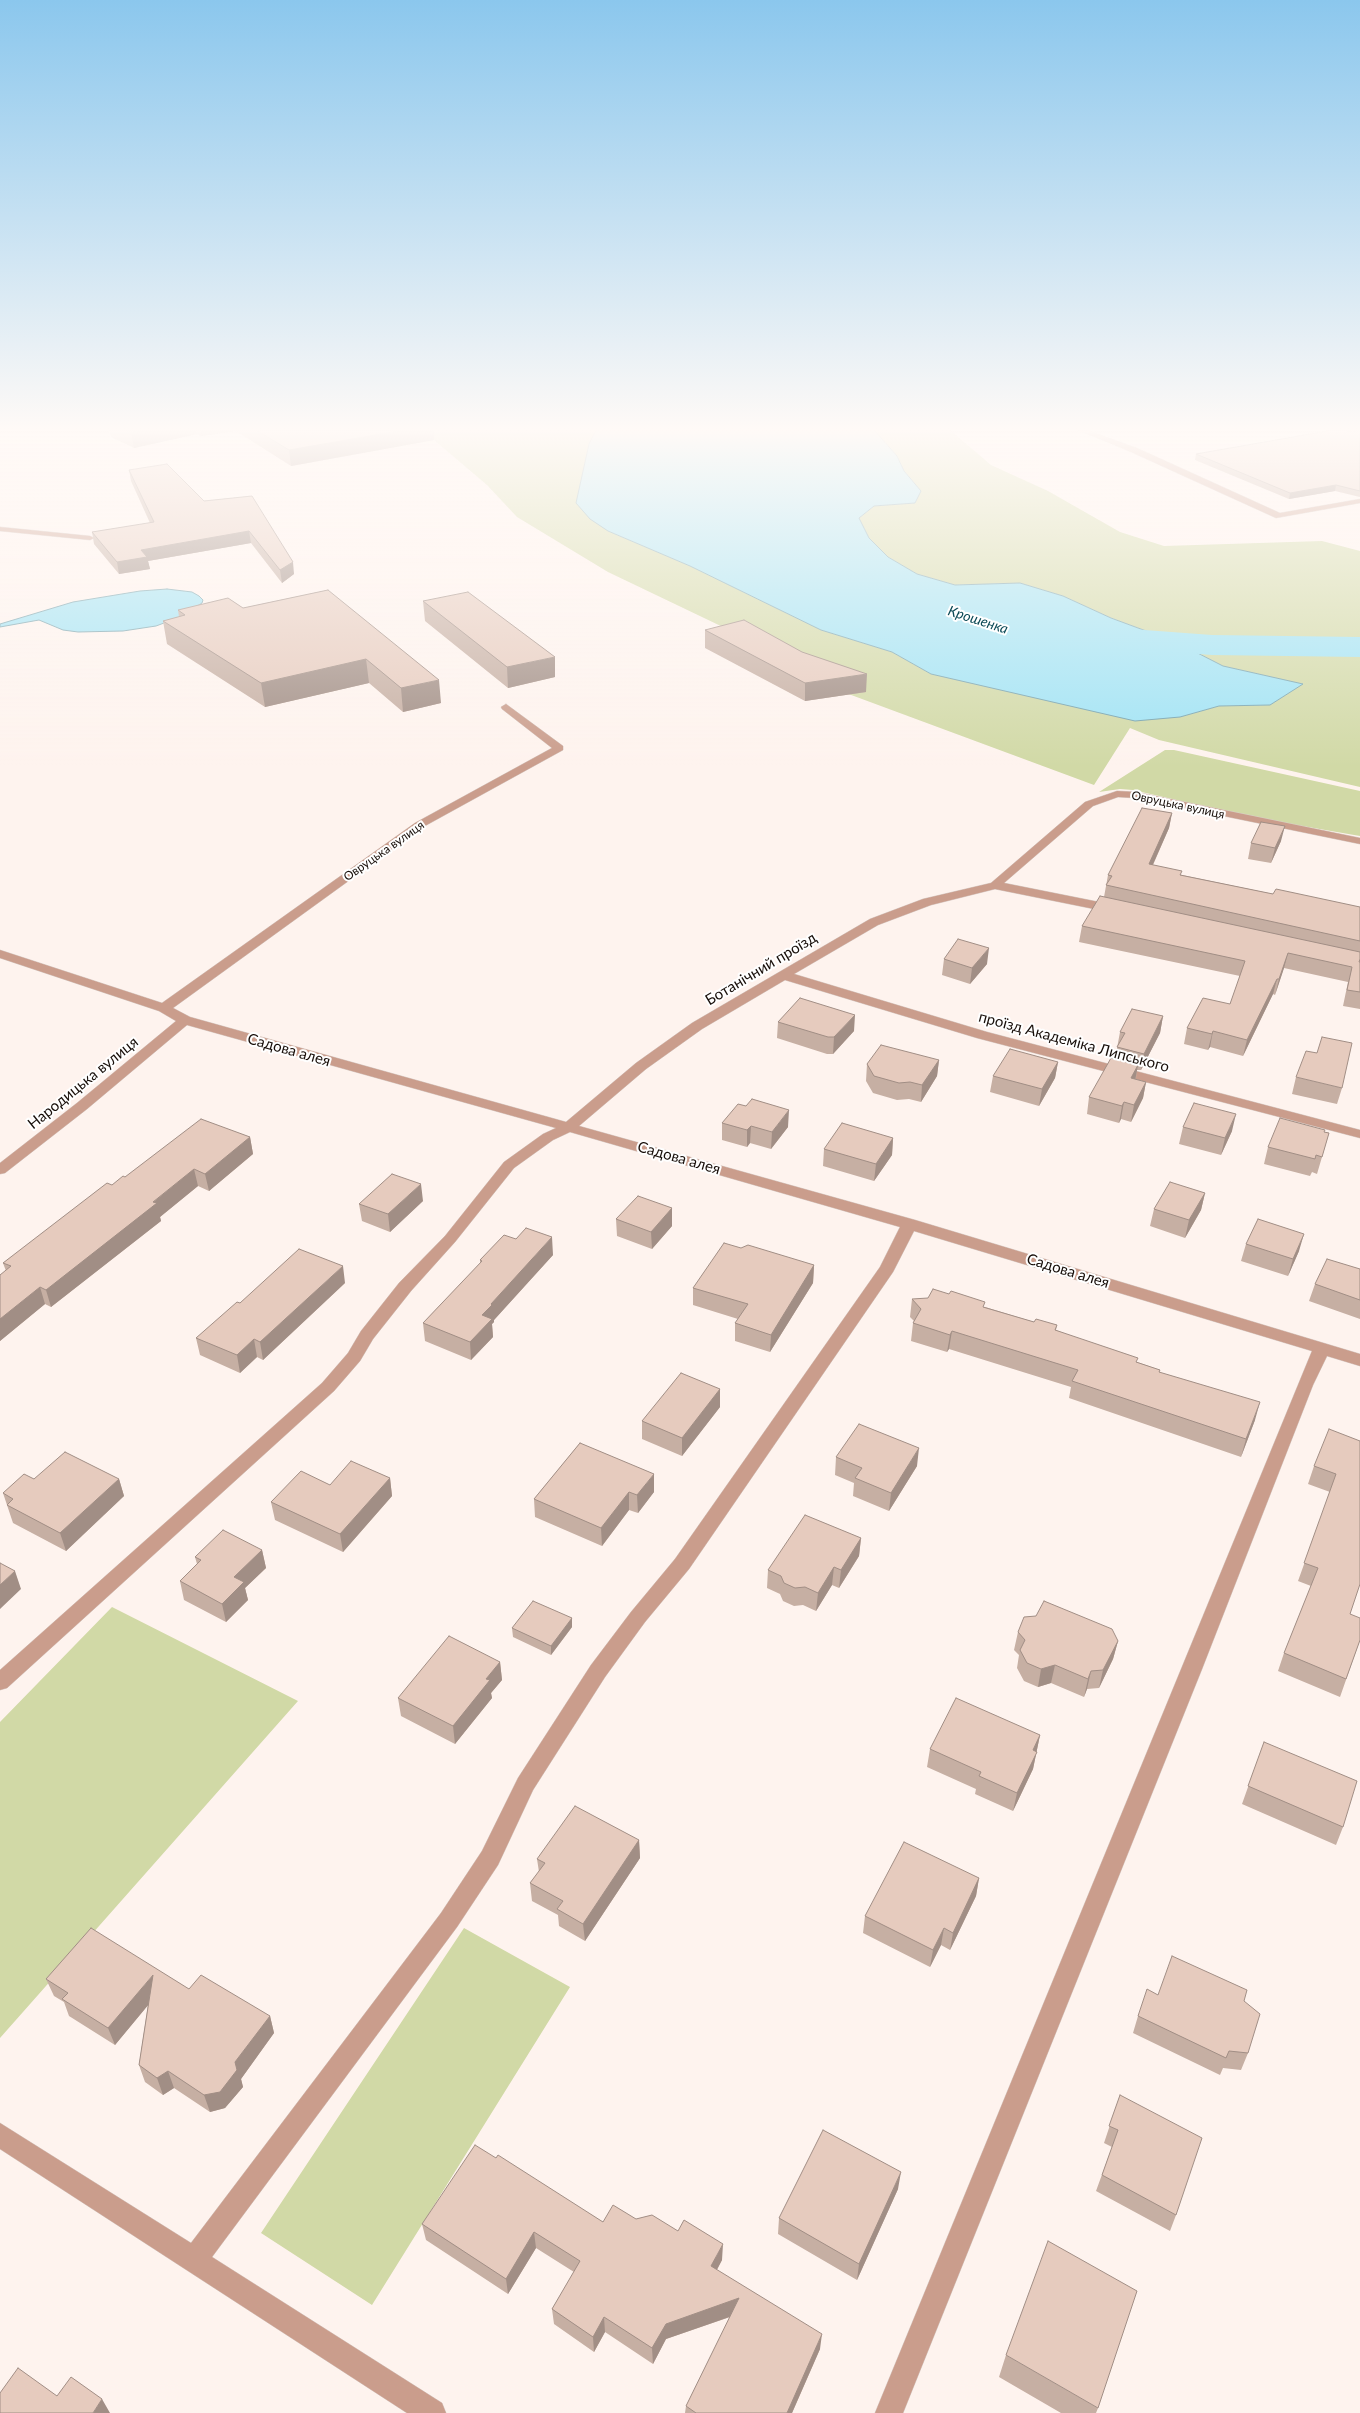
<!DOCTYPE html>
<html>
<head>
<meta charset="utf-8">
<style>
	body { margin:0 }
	canvas { display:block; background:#fef3ee }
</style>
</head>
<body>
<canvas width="1360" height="2413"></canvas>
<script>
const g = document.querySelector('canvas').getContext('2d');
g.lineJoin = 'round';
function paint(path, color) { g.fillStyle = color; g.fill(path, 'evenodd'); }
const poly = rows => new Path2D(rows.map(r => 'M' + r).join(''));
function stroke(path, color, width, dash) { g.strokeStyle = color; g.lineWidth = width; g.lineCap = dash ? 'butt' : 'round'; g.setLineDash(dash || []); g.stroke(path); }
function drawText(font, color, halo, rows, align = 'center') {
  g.font = font + ' Lato,sans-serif'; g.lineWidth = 4; g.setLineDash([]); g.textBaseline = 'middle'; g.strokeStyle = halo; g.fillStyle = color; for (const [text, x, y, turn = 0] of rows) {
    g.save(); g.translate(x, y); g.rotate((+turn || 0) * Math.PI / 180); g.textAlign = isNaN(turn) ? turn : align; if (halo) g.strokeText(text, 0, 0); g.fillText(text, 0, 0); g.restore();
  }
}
paint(poly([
	[416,430,596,430,589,444,608,531,690,566,821,630,892,652,931,674,1180,717,1219,706,1270,705,1302,684,1223,666,1176,642,1111,618,1063,596,1020,583,955,585,917,574,888,557,869,538,859,518,874,506,915,503,921,491,904,471,897,456,874,430,950,430,991,465,1048,491,1120,532,1164,546,1322,541,1360,551,1360,787,1159,740,1130,728,1094,785,835,689,750,640,608,572,517,517,487,485,434,440],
	[1165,750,1174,750,1360,791,1360,836,1250,817,1133,790,1120,789,1099,792],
	[112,1607,298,1701,0,2038,0,1722],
	[464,1928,570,1987,372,2305,261,2233]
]), '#d1d9a6');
const water = poly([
	[596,430,874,430,897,456,904,471,921,491,915,503,874,506,859,518,869,538,888,557,917,574,955,585,1020,583,1063,596,1111,618,1176,642,1223,666,1303,684,1270,705,1219,706,1180,717,1135,721,931,674,892,652,821,630,690,566,608,531,590,519,576,503,589,444,596,430],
	[167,589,192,592,199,596,203,600,202,603,180,617,156,626,123,631,78,632,63,630,39,620,0,627,0,624,73,602,140,591,167,589]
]);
paint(water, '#9fe3f5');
stroke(water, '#76a3ae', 1);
paint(poly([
	[1104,627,1212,635,1360,637,1360,657,1212,655,1104,647,1093,644,1088,637,1093,630,1104,627]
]), '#9fe3f5');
const street = poly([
	[1078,430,1087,430,1137,448,1280,513,1360,499,1360,503,1276,518,1131,452,1078,430],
	[1345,430,1360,431,1360,435,1346,432,1345,430],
	[0,527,90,536,94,538,90,540,0,531,0,527],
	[506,704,563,746,563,750,423,827,173,1008,190,1017,566,1122,636,1063,692,1023,870,919,923,899,991,883,1085,802,1117,791,1136,792,1360,838,1360,844,1136,798,1118,797,1093,806,1004,883,1114,905,1120,909,1118,912,1114,913,995,889,931,905,878,925,794,974,987,1032,1360,1130,1360,1138,977,1038,785,980,702,1029,646,1069,579,1126,915,1220,1360,1354,1360,1366,1327,1356,1313,1385,1202,1669,903,2413,875,2413,1312,1351,914,1231,893,1272,689,1569,645,1622,605,1677,533,1790,498,1865,457,1927,212,2257,442,2403,446,2413,407,2413,0,2149,0,2123,191,2243,441,1913,482,1851,518,1778,591,1665,631,1612,675,1559,880,1267,900,1227,570,1132,553,1140,514,1168,455,1242,411,1291,373,1339,360,1361,334,1391,7,1688,0,1690,0,1670,322,1383,348,1353,361,1331,399,1283,445,1236,504,1162,543,1134,556,1128,187,1025,87,1109,5,1173,0,1174,0,1163,77,1103,176,1021,159,1011,0,958,0,950,162,1003,415,823,552,748,502,709,501,707,506,704]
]);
stroke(street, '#d9cec9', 1);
paint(street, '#ca9d8c');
paint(poly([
	[109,430,434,430,434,440,291,466,236,431,201,436,197,434,134,448,111,437],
	[1360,431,1360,497,1335,491,1289,499,1195,460,1196,454,1350,432],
	[129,470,204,501,252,496,294,574,282,583,251,543,148,561,150,569,119,574,94,544,92,532,150,523,131,481],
	[328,590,441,703,403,712,369,683,265,707,167,644,163,621,179,617,178,610,243,608],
	[423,601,555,677,508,688,425,621],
	[705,630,866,692,805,701,705,648],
	[1172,813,1169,828,1153,865,1182,875,1273,894,1360,907,1360,1009,1343,1006,1348,982,1284,968,1275,995,1273,994,1243,1056,1210,1047,1208,1050,1184,1044,1187,1028,1230,1004,1240,976,1079,942,1082,926,1104,897,1108,875],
	[1281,841,1271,863,1248,859,1251,843],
	[944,959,987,964,970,984,942,975],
	[1163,1016,1160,1033,1141,1070,1137,1070,1136,1079,1146,1082,1143,1098,1131,1122,1121,1119,1119,1123,1087,1114,1089,1097,1115,1059,1120,1032],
	[778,1022,854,1031,833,1054,827,1054,777,1038],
	[939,1060,937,1076,921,1102,909,1099,897,1100,873,1093,866,1081,867,1064],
	[1058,1062,1055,1078,1039,1106,990,1092,993,1076],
	[1296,1077,1342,1088,1337,1104,1292,1094],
	[722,1123,788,1127,771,1149,750,1143,747,1147,722,1140],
	[1183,1127,1232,1131,1221,1155,1179,1144],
	[1324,1132,1329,1133,1317,1174,1312,1172,1310,1176,1264,1164,1268,1147],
	[250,1137,253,1154,209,1191,198,1186,160,1217,161,1221,51,1307,45,1304,0,1341,0,1275,6,1271,3,1263,112,1185,125,1177],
	[893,1138,892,1155,874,1181,823,1166,824,1149],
	[1205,1193,1201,1210,1185,1238,1150,1226,1154,1209],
	[423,1201,390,1232,362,1221,359,1204],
	[672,1208,672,1226,652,1249,617,1236,616,1219],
	[1246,1244,1299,1251,1288,1276,1241,1261],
	[741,1248,814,1265,813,1283,770,1352,735,1341,735,1323,738,1319,693,1305,693,1288],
	[553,1255,494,1320,494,1322,492,1324,493,1337,471,1360,425,1341,423,1323,480,1264,480,1260],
	[1360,1269,1360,1319,1309,1301,1315,1284],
	[345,1283,263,1360,257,1357,240,1373,200,1355,196,1338,240,1303],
	[912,1299,985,1307,1034,1322,1057,1325,1056,1330,1137,1362,1160,1370,1159,1372,1255,1420,1241,1457,1069,1398,1071,1387,949,1349,947,1352,911,1341,913,1323,914,1321,910,1317],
	[720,1389,720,1407,682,1456,642,1439,642,1421],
	[1360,1441,1350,1614,1360,1640,1340,1697,1278,1671,1284,1653,1311,1586,1298,1581,1330,1492,1308,1484,1314,1466],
	[580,1443,654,1492,638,1513,629,1510,602,1546,535,1517,534,1499],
	[836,1457,917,1466,889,1511,853,1496,854,1483,835,1475],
	[390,1478,392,1496,343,1552,275,1520,271,1502,330,1485],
	[34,1479,119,1479,124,1496,66,1551,13,1523,3,1493],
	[861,1538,859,1556,839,1588,832,1585,816,1611,803,1605,794,1606,783,1601,780,1594,767,1588,768,1570],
	[262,1550,266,1568,245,1588,248,1600,226,1622,184,1600,180,1581,197,1564,195,1557],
	[572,1618,572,1627,551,1655,513,1637,512,1628],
	[1018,1632,1118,1641,1113,1659,1099,1688,1087,1689,1084,1697,1051,1683,1038,1687,1024,1681,1017,1668,1019,1655,1014,1650],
	[500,1662,502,1680,491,1693,492,1698,455,1744,401,1716,398,1698],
	[1040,1735,1033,1769,1013,1811,975,1794,976,1789,927,1767,930,1749],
	[1264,1742,1343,1827,1336,1845,1242,1804],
	[639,1840,640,1858,585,1941,559,1926,558,1915,532,1901,530,1883,539,1872,537,1859],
	[979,1878,976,1896,950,1950,941,1945,930,1967,863,1933,865,1916],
	[46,1979,189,1989,270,2016,274,2033,241,2079,243,2087,225,2108,210,2112,174,2088,163,2095,145,2082,139,2065,148,2005,115,2045,69,2016,64,2002,54,1996],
	[1158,1995,1244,2001,1248,2053,1241,2070,1223,2068,1220,2075,1133,2033,1138,2016],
	[1120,2095,1176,2215,1170,2231,1096,2191,1112,2147,1104,2143],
	[496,2158,603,2222,636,2219,722,2260,717,2270,820,2349,792,2413,685,2413,686,2406,730,2317,666,2339,653,2364,605,2332,594,2352,554,2324,552,2309,574,2272,536,2248,508,2294,426,2240,422,2224],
	[898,2189,857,2280,778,2234,779,2218],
	[1006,2355,1098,2408,1096,2413,1061,2413,999,2377]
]), '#c6afa3');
paint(poly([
	[144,430,196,430,197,434,134,448,131,432],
	[200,430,236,430,236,431,201,436],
	[404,430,434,430,434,440,291,466,289,450],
	[1336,485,1335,491,1289,499,1290,493],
	[249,531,251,543,148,561,150,569,119,574,117,562,141,550],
	[293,562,294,574,282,583,280,570],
	[555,657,555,677,508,688,507,667],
	[366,659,369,683,265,707,261,683],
	[867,674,866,692,805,701,805,683],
	[439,680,441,703,403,712,401,688],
	[1172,813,1169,828,1146,880,1149,864],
	[1285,826,1281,841,1271,863,1275,848],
	[989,948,987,964,970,984,972,968],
	[1288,953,1284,968,1275,995,1279,979],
	[1277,979,1273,994,1243,1056,1247,1040],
	[855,1015,854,1031,833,1054,834,1037],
	[1163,1016,1160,1033,1141,1070,1144,1054],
	[1213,1031,1210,1047,1208,1050,1212,1034],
	[939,1060,937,1076,921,1102,922,1085],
	[1058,1062,1055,1078,1039,1106,1042,1089],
	[1138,1065,1135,1081,1131,1078],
	[1146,1082,1143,1098,1131,1122,1134,1105],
	[1124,1102,1121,1119,1119,1123,1122,1106],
	[789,1110,788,1127,771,1149,772,1132],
	[1236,1114,1232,1131,1221,1155,1225,1138],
	[751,1126,750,1143,747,1147,747,1130],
	[250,1137,253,1154,209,1191,205,1174],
	[893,1138,892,1155,874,1181,876,1164],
	[194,1169,198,1186,160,1217,161,1221,51,1307,46,1290],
	[421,1184,423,1201,390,1232,388,1214],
	[1205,1193,1201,1210,1185,1238,1189,1220],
	[672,1208,672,1226,652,1249,651,1232],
	[1304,1234,1299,1251,1288,1276,1293,1259],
	[552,1237,553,1255,494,1320,494,1322,492,1324,493,1337,471,1360,470,1342,482,1315,491,1304],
	[814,1265,813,1283,770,1352,771,1335],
	[343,1266,345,1283,263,1360,260,1342],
	[40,1287,45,1304,0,1341,0,1319],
	[952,1331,949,1349,947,1352,950,1335],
	[254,1339,257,1357,240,1373,237,1355],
	[720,1389,720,1407,682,1456,682,1438],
	[1260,1402,1255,1420,1241,1457,1246,1439],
	[919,1448,917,1466,889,1511,891,1493],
	[654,1474,654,1492,638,1513,637,1495],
	[390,1478,392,1496,343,1552,340,1534],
	[119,1479,124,1496,66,1551,60,1533],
	[629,1492,629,1510,602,1546,601,1528],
	[861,1538,859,1556,839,1588,841,1570],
	[262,1550,266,1568,245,1588,248,1600,226,1622,222,1604,234,1577],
	[834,1567,832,1585,816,1611,818,1593],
	[15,1571,21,1589,0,1609,0,1585],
	[572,1618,572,1627,551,1655,551,1646],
	[1118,1641,1113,1659,1099,1688,1103,1670],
	[500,1662,502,1680,491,1693,492,1698,455,1744,453,1726,486,1679],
	[1055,1665,1051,1683,1038,1687,1041,1669],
	[1091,1671,1087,1689,1084,1697,1088,1679],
	[1040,1735,1033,1769,1013,1811,1017,1793,1033,1750],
	[639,1840,640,1858,585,1941,583,1924],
	[979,1878,976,1896,950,1950,953,1933],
	[944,1928,941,1945,930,1967,933,1950],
	[153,1975,159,1992,115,2045,108,2028],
	[270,2016,274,2033,241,2079,243,2087,225,2108,210,2112,204,2095,235,2062],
	[168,2071,174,2088,163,2095,157,2078],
	[901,2172,898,2189,857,2280,859,2264],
	[534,2232,536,2248,508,2294,506,2279],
	[723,2244,722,2260,710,2282,711,2266],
	[739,2298,738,2314,666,2339,653,2364,652,2348,666,2324],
	[604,2317,605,2332,594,2352,593,2337],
	[822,2334,820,2349,792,2413,787,2413],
	[102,2399,110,2413,93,2413]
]), '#a18e85');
const building = poly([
	[125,430,144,430,131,432,125,430],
	[256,430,404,430,289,450,256,430],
	[1333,430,1344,430,1350,432,1360,431,1360,491,1336,485,1290,493,1196,454,1333,430],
	[167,464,204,501,252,496,293,562,280,570,249,531,141,550,147,557,117,562,92,532,154,522,129,470,167,464],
	[328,590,439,680,401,688,366,659,261,683,163,621,185,615,178,610,228,598,243,608,328,590],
	[468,592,555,657,507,667,423,601,468,592],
	[744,620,802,652,867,674,805,683,705,630,744,620],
	[1142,808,1172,813,1149,864,1182,871,1180,875,1273,894,1276,889,1360,907,1360,941,1106,885,1112,876,1108,875,1142,808],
	[1261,822,1285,826,1275,848,1251,843,1261,822],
	[1100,896,1360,952,1360,959,1359,962,1360,962,1360,992,1347,990,1352,967,1288,953,1279,979,1277,979,1247,1040,1213,1031,1212,1034,1187,1028,1203,998,1230,1004,1245,961,1082,926,1100,896],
	[958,939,989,948,972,968,944,959,958,939],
	[800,998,855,1015,834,1037,828,1037,778,1022,800,998],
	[1132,1009,1163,1016,1144,1054,1117,1047,1125,1033,1120,1032,1132,1009],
	[1322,1037,1352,1043,1342,1088,1296,1077,1306,1051,1317,1053,1322,1037],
	[881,1045,939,1060,922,1085,910,1082,899,1083,874,1076,867,1064,881,1045],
	[1010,1049,1058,1062,1042,1089,993,1076,1010,1049],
	[1111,1058,1138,1065,1131,1078,1146,1082,1134,1105,1124,1102,1122,1106,1089,1097,1111,1058],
	[752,1099,789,1110,772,1132,751,1126,747,1130,722,1123,738,1104,746,1106,752,1099],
	[1194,1103,1236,1114,1225,1138,1183,1127,1194,1103],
	[1280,1118,1325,1130,1324,1132,1329,1133,1322,1157,1316,1155,1315,1159,1268,1147,1280,1118],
	[201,1119,250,1137,205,1174,194,1169,153,1202,157,1203,46,1290,40,1287,0,1319,0,1275,11,1266,3,1263,107,1183,112,1185,123,1176,125,1177,201,1119],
	[842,1123,893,1138,876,1164,824,1149,842,1123],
	[392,1174,421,1184,388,1214,359,1204,392,1174],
	[1170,1182,1205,1193,1189,1220,1154,1209,1170,1182],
	[638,1196,672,1208,651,1232,616,1219,638,1196],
	[1258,1219,1304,1234,1293,1259,1246,1244,1258,1219],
	[526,1228,552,1237,491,1304,492,1305,482,1315,492,1319,470,1342,423,1323,482,1261,480,1260,504,1235,516,1239,526,1228],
	[724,1243,741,1248,748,1245,814,1265,771,1335,735,1323,748,1304,693,1288,724,1243],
	[299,1249,343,1266,260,1342,254,1339,237,1355,196,1338,237,1302,240,1303,299,1249],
	[1327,1259,1360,1269,1360,1300,1315,1284,1327,1259],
	[933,1289,949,1294,951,1291,985,1302,983,1307,1034,1322,1036,1319,1057,1325,1055,1330,1138,1358,1136,1362,1160,1370,1159,1372,1260,1402,1246,1439,1072,1381,1078,1370,952,1331,950,1335,913,1323,921,1309,912,1299,928,1298,933,1289],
	[681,1373,720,1389,682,1438,642,1421,681,1373],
	[859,1424,919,1448,891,1493,855,1478,862,1468,836,1457,859,1424],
	[1329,1429,1360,1441,1360,1584,1350,1614,1360,1618,1360,1640,1346,1679,1284,1653,1318,1568,1304,1563,1336,1474,1314,1466,1329,1429],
	[580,1443,654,1474,637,1495,629,1492,601,1528,534,1499,580,1443],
	[65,1452,119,1479,60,1533,7,1505,13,1499,3,1493,24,1474,34,1479,65,1452],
	[351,1461,390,1478,340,1534,271,1502,301,1471,330,1485,351,1461],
	[805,1515,861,1538,841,1570,834,1567,818,1593,805,1587,795,1588,784,1583,781,1576,768,1570,805,1515],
	[223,1530,262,1550,234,1577,244,1582,222,1604,180,1581,201,1560,195,1557,223,1530],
	[0,1563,15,1571,0,1585,0,1563],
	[533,1601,572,1618,551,1646,512,1628,533,1601],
	[1044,1601,1112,1629,1118,1641,1103,1670,1091,1671,1088,1679,1055,1665,1041,1669,1027,1663,1020,1650,1025,1640,1018,1632,1024,1617,1036,1616,1044,1601],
	[449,1636,500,1662,486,1679,490,1680,453,1726,398,1698,449,1636],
	[956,1698,1040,1735,1033,1750,1037,1752,1017,1793,979,1776,981,1772,930,1749,956,1698],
	[1264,1742,1357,1781,1343,1827,1248,1786,1264,1742],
	[575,1806,639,1840,583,1924,557,1909,563,1901,530,1883,545,1863,537,1859,575,1806],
	[904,1842,979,1878,953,1933,944,1928,933,1950,865,1916,904,1842],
	[91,1928,189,1989,201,1975,270,2016,235,2062,237,2070,220,2092,204,2095,168,2071,157,2078,139,2065,153,1975,108,2028,62,1999,68,1993,46,1979,91,1928],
	[1172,1956,1247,1990,1244,2001,1260,2014,1248,2053,1229,2051,1226,2058,1138,2016,1147,1989,1158,1995,1172,1956],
	[1120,2095,1202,2138,1176,2215,1102,2175,1118,2130,1109,2126,1120,2095],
	[823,2130,901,2172,859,2264,779,2218,823,2130],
	[475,2145,496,2158,498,2155,603,2222,613,2205,636,2219,652,2215,678,2231,684,2220,723,2244,711,2266,822,2334,787,2413,696,2413,686,2406,739,2298,666,2324,652,2348,604,2317,593,2337,552,2309,580,2261,534,2232,506,2279,422,2224,475,2145],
	[1048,2241,1137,2291,1098,2408,1006,2355,1048,2241],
	[18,2368,57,2396,71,2377,102,2399,93,2413,0,2413,0,2393,18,2368]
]);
paint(building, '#e6cbbe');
stroke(building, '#a18e85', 1);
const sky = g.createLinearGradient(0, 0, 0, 767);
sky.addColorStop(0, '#8bc7ed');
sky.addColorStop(0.56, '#fffaf7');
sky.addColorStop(1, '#fffaf700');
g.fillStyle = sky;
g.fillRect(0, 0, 1360, 767);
drawText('12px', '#170e09', '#fff', [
	["Овруцька вулиця",1178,805,12],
	["Овруцька вулиця",384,851,-35]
]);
drawText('italic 14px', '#0b4955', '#fff', [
	["Крошенка",978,620,18]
]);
drawText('15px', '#170e09', '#fff', [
	["Ботанічний проїзд",761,969,-31],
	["проїзд Академіка Липського",1074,1042,15],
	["Садова алея",289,1050,16],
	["Народицька вулиця",83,1083,-39],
	["Садова алея",679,1158,16],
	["Садова алея",1068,1271,17]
]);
</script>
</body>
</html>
